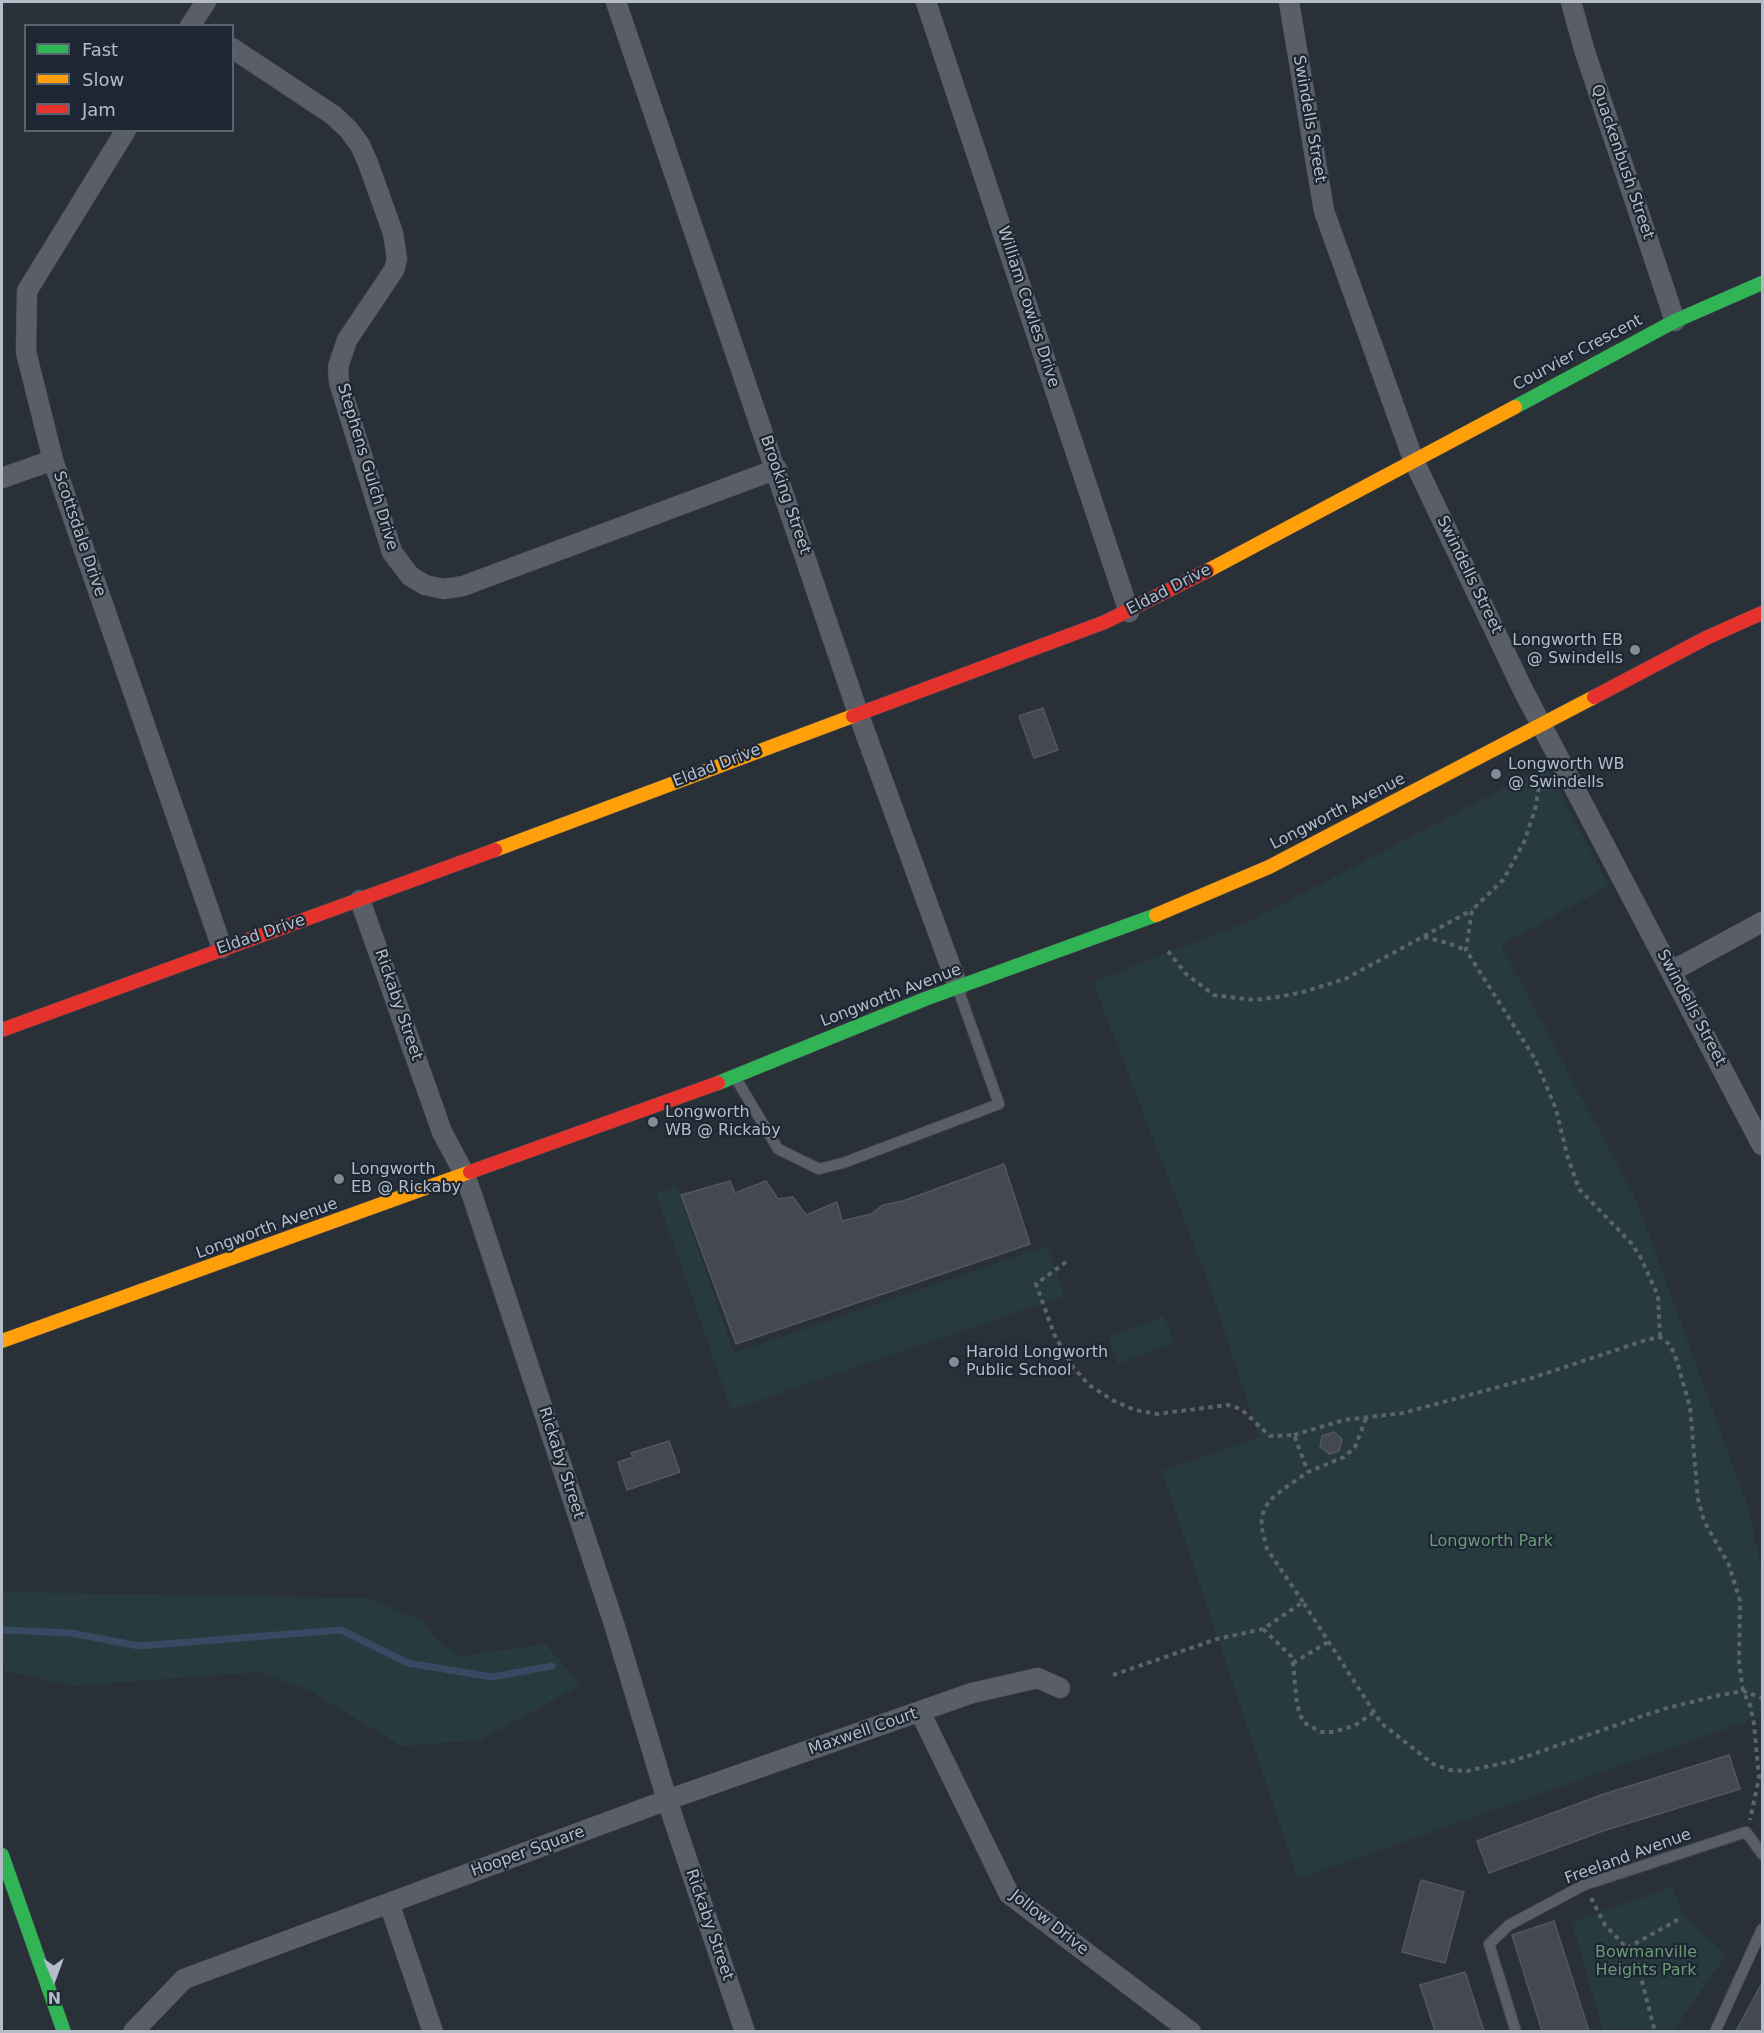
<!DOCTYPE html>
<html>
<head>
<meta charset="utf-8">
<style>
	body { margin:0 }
	#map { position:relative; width:1764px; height:2033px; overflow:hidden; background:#2a3038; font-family:"DejaVu Sans",sans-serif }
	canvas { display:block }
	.frame { position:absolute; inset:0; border:3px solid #b4bcc9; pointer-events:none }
	.legend { position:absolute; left:24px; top:24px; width:210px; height:108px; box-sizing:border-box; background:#1d2633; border:2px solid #59626f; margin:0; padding:8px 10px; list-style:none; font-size:18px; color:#b4bcc9 }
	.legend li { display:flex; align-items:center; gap:12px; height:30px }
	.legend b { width:30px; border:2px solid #59626f }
	.north { position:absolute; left:24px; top:1949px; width:60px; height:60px; -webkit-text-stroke:4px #1d2633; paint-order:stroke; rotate:179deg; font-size:16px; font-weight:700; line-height:24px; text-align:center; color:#b4bcc9 }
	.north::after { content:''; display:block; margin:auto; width:21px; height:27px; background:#b4bcc9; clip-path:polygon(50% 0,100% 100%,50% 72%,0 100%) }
</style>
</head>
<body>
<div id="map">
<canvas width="1764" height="2033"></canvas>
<div class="frame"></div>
<ul class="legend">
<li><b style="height:8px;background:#30b455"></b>Fast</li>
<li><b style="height:8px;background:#ff9f0a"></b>Slow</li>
<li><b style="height:8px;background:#e5322d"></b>Jam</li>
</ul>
<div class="north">N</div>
</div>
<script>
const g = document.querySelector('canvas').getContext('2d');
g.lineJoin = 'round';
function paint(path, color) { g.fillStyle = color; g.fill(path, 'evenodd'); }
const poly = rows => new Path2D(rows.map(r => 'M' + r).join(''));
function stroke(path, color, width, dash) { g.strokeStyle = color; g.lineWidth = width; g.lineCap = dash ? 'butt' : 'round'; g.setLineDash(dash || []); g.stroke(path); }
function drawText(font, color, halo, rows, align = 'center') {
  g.font = font + ' "DejaVu Sans",sans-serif'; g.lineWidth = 4.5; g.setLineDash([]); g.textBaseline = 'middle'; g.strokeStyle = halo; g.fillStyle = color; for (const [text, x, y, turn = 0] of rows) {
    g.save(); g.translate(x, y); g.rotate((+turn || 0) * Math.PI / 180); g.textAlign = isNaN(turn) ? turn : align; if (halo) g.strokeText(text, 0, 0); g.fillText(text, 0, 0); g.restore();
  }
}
paint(poly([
	[1546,766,1609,886,1501,945,1637,1202,1746,1502,1762,1568,1762,1716,1298,1879,1162,1471,1259,1437,1210,1287,1093,982,1250,921],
	[676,1186,734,1353,1047,1246,1064,1296,731,1410,656,1193],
	[1164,1316,1175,1342,1118,1364,1108,1338],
	[2,1592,368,1598,424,1621,436,1640,461,1656,545,1644,581,1685,480,1740,401,1746,310,1691,259,1672,74,1686,2,1670],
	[1673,1887,1683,1915,1726,1955,1673,2031,1603,2031,1572,1922]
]), '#273a3e');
stroke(poly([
	[2,1630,71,1633,139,1646,341,1630,408,1663,492,1677,552,1666]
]), '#384963', 7);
const building = poly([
	[1043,708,1058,750,1034,758,1019,716,1043,708],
	[1004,1164,1030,1244,736,1344,681,1195,730,1181,735,1193,766,1181,778,1199,793,1197,806,1215,837,1202,842,1221,871,1214,883,1205,903,1201,1004,1164],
	[1334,1432,1342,1439,1339,1451,1330,1454,1320,1447,1322,1436,1334,1432],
	[669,1441,680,1472,627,1490,618,1462,633,1457,631,1453,669,1441],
	[1729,1755,1740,1789,1603,1831,1489,1873,1477,1841,1604,1794,1729,1755],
	[1421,1880,1464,1892,1445,1963,1402,1952,1421,1880],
	[1554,1921,1589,2031,1542,2031,1512,1935,1554,1921],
	[1465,1972,1484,2031,1435,2031,1420,1985,1465,1972],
	[1762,1983,1762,2031,1736,2031,1762,1983]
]);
paint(building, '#444950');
stroke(building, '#52575f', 1.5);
const lane = poly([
	[735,1077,778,1149,819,1169,843,1163,999,1104,958,989],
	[1516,2032,1489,1944,1509,1925,1584,1885,1746,1832,1762,1854],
	[1715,2032,1762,1929]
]);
const street = poly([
	[616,2,858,713,958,987],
	[926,2,1129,612],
	[1289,2,1324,211,1413,459,1523,690,1762,1145],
	[1571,2,1584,49,1675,321],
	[190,26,206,2],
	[232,48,333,115,348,129,360,145,368,163,393,233,397,259,394,270,347,340,338,367,339,382,392,552,410,576,425,585,444,589,463,586,777,469],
	[126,130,27,291,26,352,53,460,222,948],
	[2,478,53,460],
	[360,900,442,1132,465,1175,474,1201,615,1627,667,1800,745,2032],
	[1672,971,1762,922],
	[920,1712,1009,1894,1191,2032],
	[389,1903,433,2032],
	[133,2032,184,1979,667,1800,972,1693,1038,1678,1060,1688]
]);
const fast = poly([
	[1515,407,1675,321,1762,283],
	[718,1083,925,999,1156,915],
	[2,1855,64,2032]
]);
const slow = poly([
	[1207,571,1515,407],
	[495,850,853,716],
	[1156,915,1269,867,1594,697],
	[2,1341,470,1172]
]);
const jam = poly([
	[1594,697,1706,638,1762,613],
	[853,716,1105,622,1207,571],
	[2,1030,495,850],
	[470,1172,718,1083]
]);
stroke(lane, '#484c53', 12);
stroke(street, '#484c53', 21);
stroke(fast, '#484c53', 15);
stroke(slow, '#484c53', 15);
stroke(jam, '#484c53', 15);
stroke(poly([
	[1542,770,1535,810,1524,842,1503,880,1472,910,1466,950,1535,1059,1556,1109,1567,1155,1579,1189,1632,1244,1641,1258,1658,1296,1660,1337],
	[1424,937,1448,943,1466,950],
	[1168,951,1186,974,1214,995,1254,1000,1278,997,1303,992,1345,979,1472,910],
	[1066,1262,1036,1284,1054,1334,1073,1367,1089,1385,1114,1401,1135,1410,1157,1414,1228,1405,1241,1409,1270,1436,1294,1435,1308,1472],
	[1294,1435,1344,1420,1403,1413,1535,1377,1646,1340,1660,1337,1669,1344,1675,1355,1690,1407,1698,1499,1704,1521,1729,1565,1740,1601,1739,1662,1743,1691,1750,1705,1754,1724,1759,1778,1750,1820],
	[1303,1602,1267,1549,1261,1525,1263,1513,1269,1501,1282,1490,1308,1472,1344,1457,1355,1447,1366,1418],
	[1263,1629,1291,1656,1293,1663,1297,1705,1303,1722,1321,1732,1332,1732,1354,1726,1373,1713],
	[1293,1663,1328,1642],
	[1113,1675,1217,1639,1263,1629,1303,1602,1381,1723,1433,1764,1450,1770,1467,1771,1513,1761,1663,1709,1716,1696,1743,1691,1762,1698],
	[1591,1898,1605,1925,1636,1958,1655,2032],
	[1627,1948,1681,1918]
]), '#5d636a', 4, [4.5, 4.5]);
stroke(lane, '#5a5e66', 10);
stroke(street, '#5a5e66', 20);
stroke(fast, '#30b455', 14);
stroke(slow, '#ff9f0a', 14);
stroke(jam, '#e5322d', 14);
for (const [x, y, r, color] of [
	[1635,650,6,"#848b96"],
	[1496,774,6,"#848b96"],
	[653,1122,6,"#848b96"],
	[339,1179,6,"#848b96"],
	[954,1362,6,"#848b96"]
]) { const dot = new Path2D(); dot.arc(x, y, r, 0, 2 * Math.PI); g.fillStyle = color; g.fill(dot); stroke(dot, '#1d2633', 2); }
drawText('16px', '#b4bcc9', '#1d2633', [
	["Swindells Street",1309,119,80],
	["Quackenbush Street",1622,162,71],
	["William Cowles Drive",1028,307,72],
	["Courvier Crescent",1578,353,-28],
	["Stephens Gulch Drive",367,467,73],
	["Brooking Street",785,495,71],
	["Scottsdale Drive",79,534,71],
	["Swindells Street",1469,575,64],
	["Eldad Drive",1169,590,-27],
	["Eldad Drive",717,766,-21],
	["Longworth Avenue",1338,812,-27],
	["Eldad Drive",261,935,-19],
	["Longworth Avenue",891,996,-21],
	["Rickaby Street",398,1005,71],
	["Swindells Street",1691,1008,62],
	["Longworth Avenue",267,1229,-20],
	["Rickaby Street",561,1463,72],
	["Maxwell Court",863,1732,-19],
	["Hooper Square",528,1852,-20],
	["Freeland Avenue",1628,1857,-20],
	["Jollow Drive",1049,1923,38],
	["Rickaby Street",709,1925,71]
]);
drawText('16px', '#b4bcc9', '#1d2633', [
	["Longworth EB",1623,641,"right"],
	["@ Swindells",1623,659,"right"],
	["Longworth WB",1508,765],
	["@ Swindells",1508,783],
	["Longworth",665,1113],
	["WB @ Rickaby",665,1131],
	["Longworth",351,1170],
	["EB @ Rickaby",351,1188],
	["Harold Longworth",966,1353],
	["Public School",966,1371]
], 'left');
drawText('16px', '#6b9a76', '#1d2633', [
	["Longworth Park",1491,1542],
	["Bowmanville",1646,1953],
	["Heights Park",1646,1971]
]);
</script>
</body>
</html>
